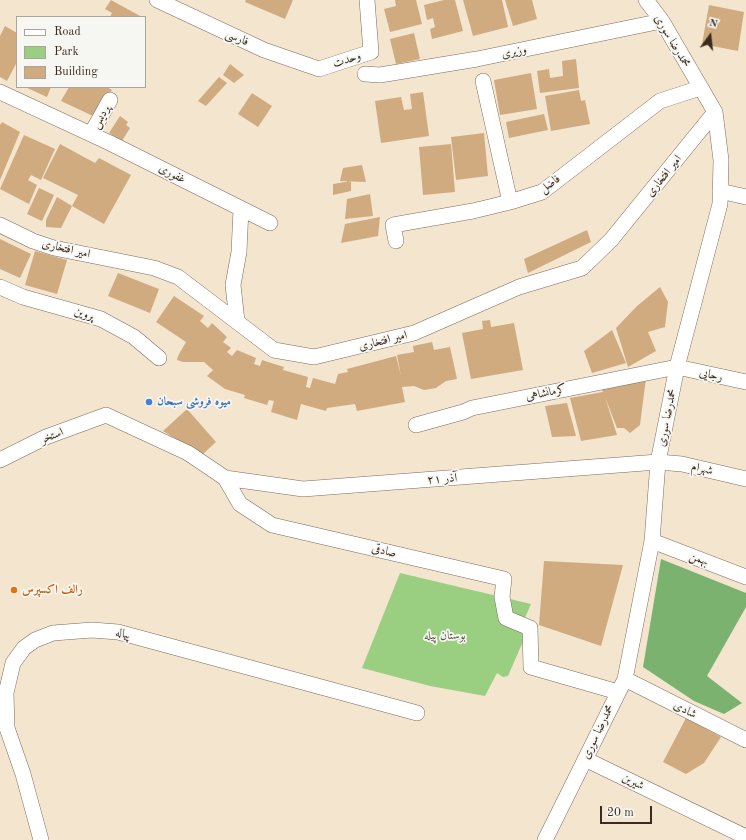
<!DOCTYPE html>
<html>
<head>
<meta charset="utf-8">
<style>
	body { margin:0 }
	#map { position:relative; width:746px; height:840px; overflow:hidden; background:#f4e5cf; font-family:"Old Standard TT",serif }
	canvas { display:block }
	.legend { position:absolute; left:16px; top:16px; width:130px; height:72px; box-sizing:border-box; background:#f6f6f2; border:1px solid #aba49d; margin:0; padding:5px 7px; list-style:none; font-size:12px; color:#3b2a1e }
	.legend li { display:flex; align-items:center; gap:8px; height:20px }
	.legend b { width:20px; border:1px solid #aba49d }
	.north { position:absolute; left:690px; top:16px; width:40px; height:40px; -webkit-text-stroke:3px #f6f6f2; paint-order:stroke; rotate:15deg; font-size:11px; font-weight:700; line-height:16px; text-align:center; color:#3b2a1e }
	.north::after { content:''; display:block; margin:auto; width:14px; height:18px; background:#3b2a1e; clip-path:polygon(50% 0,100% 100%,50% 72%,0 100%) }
	.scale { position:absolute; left:600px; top:806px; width:52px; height:18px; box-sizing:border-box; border:2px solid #3b2a1e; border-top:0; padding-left:5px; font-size:12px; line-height:14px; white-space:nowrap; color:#3b2a1e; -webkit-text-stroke:3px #f6f6f2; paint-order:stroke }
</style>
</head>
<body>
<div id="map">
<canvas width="746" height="840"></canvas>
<ul class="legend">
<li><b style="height:5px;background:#fff"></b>Road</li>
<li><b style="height:11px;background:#9acf81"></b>Park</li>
<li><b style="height:11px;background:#d0ab80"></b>Building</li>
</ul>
<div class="north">N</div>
<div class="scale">20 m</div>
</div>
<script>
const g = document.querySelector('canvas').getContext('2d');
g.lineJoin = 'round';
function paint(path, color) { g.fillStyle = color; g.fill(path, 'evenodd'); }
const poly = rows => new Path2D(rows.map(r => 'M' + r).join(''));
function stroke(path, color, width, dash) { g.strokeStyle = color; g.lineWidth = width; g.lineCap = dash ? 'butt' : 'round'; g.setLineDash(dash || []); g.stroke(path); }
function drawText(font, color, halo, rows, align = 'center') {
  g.font = font + ' "Old Standard TT",Amiri,serif'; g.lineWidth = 3.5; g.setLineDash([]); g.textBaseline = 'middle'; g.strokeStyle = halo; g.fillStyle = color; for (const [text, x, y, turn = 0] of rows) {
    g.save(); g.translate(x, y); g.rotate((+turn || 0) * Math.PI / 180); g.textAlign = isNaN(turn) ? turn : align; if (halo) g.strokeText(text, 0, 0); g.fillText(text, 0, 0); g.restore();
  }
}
paint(poly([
	[400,573,531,604,524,620,528,630,508,676,503,677,497,673,485,696,430,686,362,668]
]), '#9acf81');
paint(poly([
	[661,559,746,593,746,607,707,676,742,703,724,714,694,701,643,667]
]), '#7bb26f');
paint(poly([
	[111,0,142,17,110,17,112,13,105,9],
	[246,0,293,0,285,19,245,2],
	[395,0,416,0,422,24,390,32,384,9,396,6],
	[444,0,455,0,463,31,432,39,430,29,435,27,433,18,427,20,424,5],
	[463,0,502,0,508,27,473,36],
	[505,0,532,0,537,19,513,26],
	[709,5,744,12,738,51,702,44],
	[5,26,17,33,17,62,7,81,0,77,0,36],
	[414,33,420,59,396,64,390,39],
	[576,59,579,88,540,93,537,71,549,69,550,78,563,76,562,61],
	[230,64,244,75,234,83,223,75],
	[531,73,537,109,500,115,494,80],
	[219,77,227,83,206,106,198,101],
	[25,87,51,87,47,97],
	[69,87,107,87,112,90,93,116,61,101],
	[579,90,581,101,585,100,590,124,551,131,545,96],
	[423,92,429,136,381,143,375,101,401,97,404,110,412,109,410,94],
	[252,93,272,106,258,127,238,114],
	[544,114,548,130,509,138,506,122],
	[120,116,128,122,126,125,130,128,122,141,109,133],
	[2,122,20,132,0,180,0,125],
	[484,133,488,176,456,180,451,137],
	[24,135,55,149,41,180,31,175,28,180,37,185,29,204,0,189],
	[60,144,95,163,99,158,131,175,104,224,72,206,78,195,43,178],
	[451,144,455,192,423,195,419,147],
	[362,165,366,182,340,181,343,168],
	[351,181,351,191,333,195,333,184],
	[39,188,54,195,42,221,27,214],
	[370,194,373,216,345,219,347,199],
	[57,197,72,206,61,228,46,227,46,220],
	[380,217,378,236,341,243,345,224],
	[587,230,591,242,528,273,524,259],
	[0,239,31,254,20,278,0,269],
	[35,251,67,260,57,294,25,285],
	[118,273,159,289,150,313,108,296],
	[660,287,668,302,665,327,648,332,656,351,628,367,616,328,637,306],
	[174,296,204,316,200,321,208,328,212,323,227,337,223,342,231,348,227,352,232,356,237,350,256,358,254,364,260,366,262,360,284,367,283,370,308,377,306,387,310,388,313,378,335,384,338,374,348,372,347,369,396,356,401,376,397,355,414,352,413,346,432,342,434,350,450,347,457,379,446,381,436,388,424,390,414,386,402,387,405,402,357,411,355,404,327,408,326,411,301,404,297,420,271,412,274,401,269,400,267,405,244,398,245,395,225,389,207,376,213,370,204,362,183,362,177,360,178,356,186,342,156,322],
	[490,320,491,327,514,323,523,370,471,379,462,333,483,329,482,321],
	[612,330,626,363,592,373,584,351],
	[646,378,640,425,630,433,624,428,617,428,605,397,617,435,581,441,570,398,603,392,601,388],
	[567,403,576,436,552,437,545,406],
	[187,409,216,442,202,455,163,431],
	[544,561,623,565,601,646,539,625],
	[686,718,721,737,704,763,686,774,663,762]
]), '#d0ab80');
const street = poly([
	[157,0,264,50,319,69,371,52,367,0],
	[365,74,380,75,477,59,662,21],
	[483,81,510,202],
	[0,92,110,143,270,223],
	[91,134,110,100],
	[720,191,746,197],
	[0,225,33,241,54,248,154,268,178,277,274,350,314,357,414,333,519,287,582,268,611,240,715,112],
	[396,241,393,225,473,211,510,202,542,192,660,101,700,88],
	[0,287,23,297,101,319,134,337,159,358],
	[237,321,233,285,239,252,241,209],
	[416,425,463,412,472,408,677,367,746,382],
	[0,460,46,437,106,415,188,453,225,478,240,504,272,525,504,579,502,597,506,618,530,628,531,667,618,692],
	[225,478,303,489,658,462,682,464,746,479],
	[652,541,746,577],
	[625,679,746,740],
	[585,759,746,837],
	[41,840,23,774,7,728,6,693,13,663,24,648,35,640,53,633,92,630,118,632,417,713],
	[545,840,625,679,652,541,658,462,677,367,720,204,721,160,715,112,662,21,646,0]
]);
stroke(street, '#7c6b5c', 16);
stroke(street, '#fff', 15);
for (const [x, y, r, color] of [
	[149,402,4,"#3f7fe0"],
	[14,590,4,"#e8710a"]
]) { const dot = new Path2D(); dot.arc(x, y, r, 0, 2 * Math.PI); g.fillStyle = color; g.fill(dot); stroke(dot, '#f6f6f2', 1.5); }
drawText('12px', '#3b2a1e', '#f6f6f2', [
	["فارسی",237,38,23],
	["محمدرضا سوری",672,41,59],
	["وزیری",514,52,-12],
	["وحدت",347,60,-18],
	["پردیس",101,117,-60],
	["غفوری",172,174,27],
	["امیر افتخاری",664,176,-51],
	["فاضل",550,184,-35],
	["امیر افتخاری",66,249,13],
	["پروین",84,314,16],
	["امیر افتخاری",383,341,-14],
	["رجایی",711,375,13],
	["کرمانشاهی",546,393,-11],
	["محمدرضا سوری",667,418,-79],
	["استخر",52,436,-22],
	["شهرام",702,469,13],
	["۲۱ آذر",442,479,-4],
	["صادقی",384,551,13],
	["بهمن",699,559,21],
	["پیاله",123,634,12],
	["شادی",685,710,27],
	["محمدرضا سوری",598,732,-64],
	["شیرین",633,782,26]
]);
drawText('bold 12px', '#366cbe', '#f6f6f2', [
	["میوه فروشی سبحان",157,402]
], 'left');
drawText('bold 12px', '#c56008', '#f6f6f2', [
	["رالف اکسپرس",22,590]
], 'left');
drawText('12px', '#535337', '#f6f6f2', [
	["بوستان پیله",445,636]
]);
</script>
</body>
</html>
